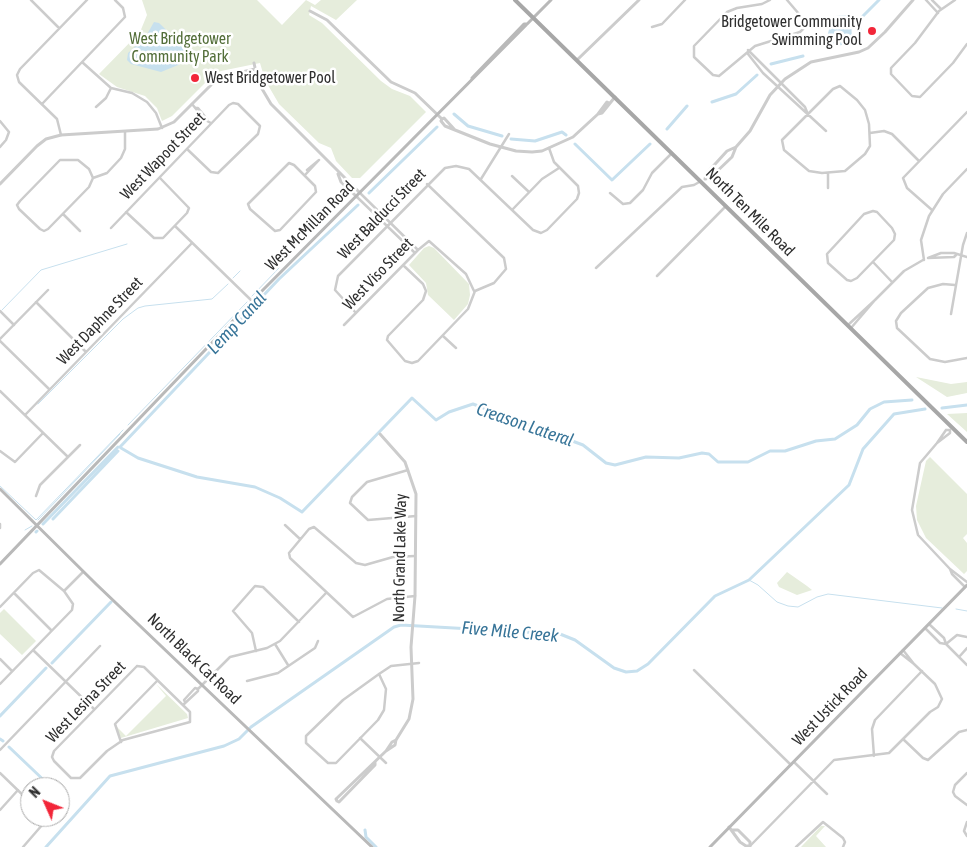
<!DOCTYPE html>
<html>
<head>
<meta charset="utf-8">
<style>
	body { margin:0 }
	#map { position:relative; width:967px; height:847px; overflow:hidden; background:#fff; font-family:"Asap Condensed",sans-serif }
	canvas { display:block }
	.north { position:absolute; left:20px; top:777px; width:50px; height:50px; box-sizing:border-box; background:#fff; border:1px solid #acacac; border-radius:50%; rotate:314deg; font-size:14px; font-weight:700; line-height:20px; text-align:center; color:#2f2f2f }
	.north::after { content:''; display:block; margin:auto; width:18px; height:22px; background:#f22639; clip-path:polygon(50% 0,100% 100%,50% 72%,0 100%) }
</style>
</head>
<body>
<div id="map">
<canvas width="967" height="847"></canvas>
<div class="north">N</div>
</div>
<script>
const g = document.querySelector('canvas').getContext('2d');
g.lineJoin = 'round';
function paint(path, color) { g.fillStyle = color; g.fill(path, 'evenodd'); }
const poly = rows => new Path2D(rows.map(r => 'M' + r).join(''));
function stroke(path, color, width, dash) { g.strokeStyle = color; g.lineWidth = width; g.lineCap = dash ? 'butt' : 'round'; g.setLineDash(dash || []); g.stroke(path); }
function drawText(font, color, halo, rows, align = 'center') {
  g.font = font + ' "Asap Condensed",sans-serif'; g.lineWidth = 5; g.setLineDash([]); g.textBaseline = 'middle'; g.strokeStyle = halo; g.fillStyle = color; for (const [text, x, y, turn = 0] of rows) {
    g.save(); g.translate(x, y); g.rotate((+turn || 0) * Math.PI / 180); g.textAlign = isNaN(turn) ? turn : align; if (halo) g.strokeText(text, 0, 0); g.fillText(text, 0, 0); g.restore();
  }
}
paint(poly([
	[142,0,257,0,282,25,306,0,315,5,321,0,357,0,336,20,311,6,309,15,322,23,381,81,392,89,410,96,426,112,360,178,352,178,336,161,331,148,319,143,279,104,265,80,260,63,221,71,209,79,172,116,162,121,157,108,145,96,117,87,99,74,140,32,147,15],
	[429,246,434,248,469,284,470,295,468,304,454,320,428,295,426,283,409,265,424,248],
	[916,377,951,384,967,382,967,393,947,397],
	[967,413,967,432,947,414],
	[930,457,967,494,967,534,963,538,967,543,967,571,964,574,926,538,917,520,916,506,926,461],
	[787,572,807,586,812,590,797,595,779,587,777,583],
	[4,609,36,641,22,655,0,634,0,613],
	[156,684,187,714,188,718,121,738,116,726,126,736,166,696],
	[821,826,825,826,816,836,826,847,801,847]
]), '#e6eddc');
paint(poly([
	[849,15,851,18,852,41,849,44,828,47,825,44,832,19,835,16],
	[154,22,159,23,188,51,189,56,183,63,161,72,131,64,127,60,128,53,145,38]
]), '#c7e0ee');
stroke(poly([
	[233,278,240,271],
	[252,296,279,268],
	[2,310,41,270,127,244],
	[38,404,123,319,138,308,145,306,212,299,228,284],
	[128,425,247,302],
	[0,486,36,520,123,430],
	[38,520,120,434],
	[25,530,32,526],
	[749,580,758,585,777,602,788,606,798,607,817,597,828,594,942,608],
	[956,609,967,611]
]), '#c7e0ee', 1);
stroke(poly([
	[860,39,860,19,879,0],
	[771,64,803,56],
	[712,102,736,94,757,75],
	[454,114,468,126,502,136],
	[667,129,687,106],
	[511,139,535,141,562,132,566,135],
	[575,144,612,180,650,144],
	[369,193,437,127],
	[942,408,967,405],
	[120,447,279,279,358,205],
	[121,448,138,458,197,477,255,487,280,498,302,512,412,398,436,420,449,412,473,404,583,445,606,463,615,465,646,457,679,458,702,453,709,454,718,462,748,462,770,451,785,451,816,441,835,439,857,425,870,409,884,402,912,400],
	[53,519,118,451],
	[43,524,118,447],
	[36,532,37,531],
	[52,663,111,602],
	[0,716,46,668],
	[0,739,3,741],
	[9,747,51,787],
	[60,806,61,817],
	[365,830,366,837,376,847],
	[46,847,110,776,224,746,239,739,251,727,394,627,401,625,560,634,575,640,614,668,626,672,637,671,648,664,715,596,749,580,849,485,863,449,894,414,925,409]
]), '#c7e0ee', 3);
stroke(poly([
	[31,0,59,28],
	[770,0,762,4,737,8,727,12,694,46,694,57,713,75,719,76,755,46,800,32,805,27,805,21,787,0],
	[926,0,938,13],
	[932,0,941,9],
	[955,0,939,11,915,43,891,68,891,74,912,96,920,97,953,63,967,44],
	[652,27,662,24,685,0],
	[748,50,805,107,807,112],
	[748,51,748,54,763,73,826,131],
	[82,62,111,88,132,93,147,102,156,113,162,128],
	[840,86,857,100,865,110,869,124,870,146,865,154,845,171,822,173,809,171,784,150,782,140,833,89,840,86],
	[42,104,125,17,123,8,115,0],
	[192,104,205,120,211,123],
	[96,107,106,98,111,88],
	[196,108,198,108,207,119],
	[0,121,9,132,6,140,0,147],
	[870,133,884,131,892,134,918,160],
	[61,135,57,119,19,82,17,75,20,69,87,0],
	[289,163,294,165,315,186,316,192,280,230,275,231,250,209,248,204,289,163],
	[828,173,828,188],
	[305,175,319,160,307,170,308,171],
	[512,176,529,192],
	[93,178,89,169,78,160,60,160,20,201,17,205,19,209,40,229,44,231,48,229,89,187,93,178,107,173,121,158,125,149,125,132],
	[481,179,509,134],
	[360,193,418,250],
	[610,193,623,204,630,203,643,190,652,173,672,153],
	[357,197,415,253],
	[512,210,542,179,559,168],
	[932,210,907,188,903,178,967,112],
	[873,211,877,212,892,228,895,234,894,240,857,278,851,281,847,280,828,263,827,254,864,214,873,211],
	[126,212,154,238,163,238,187,213,189,208,160,178],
	[63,214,80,231],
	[175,226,252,301],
	[111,228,229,105,233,103,238,104,260,126,258,134,218,173,211,172,187,149],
	[956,255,954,257,928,258,941,253,954,253,967,257],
	[924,260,921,240,929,216,943,194,967,169],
	[873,262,892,282],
	[403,265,423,284,426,291,423,300,388,336,387,340,405,361,412,363,418,361,468,309,475,291,494,283,506,269,504,258,427,184],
	[596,268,682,187,694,185,701,181],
	[657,276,726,206],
	[955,285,943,284,928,288,901,313,896,321,897,328,930,359,945,362,967,358],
	[875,300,904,271,923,260],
	[36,302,86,352],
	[0,311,14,325],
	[356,313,335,290,338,276,445,168,456,166,469,169,533,230,541,233,547,230,577,199,579,193,578,186,554,162,549,148],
	[951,314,963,245,967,233],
	[344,325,418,250,429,241,466,274,474,291],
	[848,325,875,300,851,328],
	[443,336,456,348],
	[0,339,48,290],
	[0,341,49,389],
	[0,391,68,457],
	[25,415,192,243],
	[946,430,950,430,950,433,937,443,946,430],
	[937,443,920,463,912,510,918,535,950,569],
	[0,451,15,462,43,433],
	[408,470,367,482,352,497,350,503,368,520,416,516],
	[36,496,40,485,80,445],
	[0,524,0,528],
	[285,525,300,539],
	[965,587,952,574,950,569,967,582],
	[64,591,83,572],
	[14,593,51,630],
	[415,596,387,599,353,617,290,558,289,553,309,529,314,527,356,563,365,565,393,557,415,556],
	[0,607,33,573,39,570,64,591,73,604,72,610,0,684],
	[925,628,940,643,946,644,944,638,929,624],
	[967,637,957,635,946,644,967,665],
	[275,644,288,665],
	[33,650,94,709],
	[256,651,252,633,233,611,255,586,263,587,299,622],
	[900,653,914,664,903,650],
	[959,657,967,648],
	[0,659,12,671],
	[137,666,144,667,190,712,190,722,123,740,107,751,80,778,71,778,54,761,52,757,54,751,137,666],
	[694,670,791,765],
	[379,674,386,689,384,710,378,720,336,763,328,763,306,743,306,736,343,700,379,674,391,666,419,663],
	[247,681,278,673,315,648,318,641],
	[185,702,184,700,195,688,198,689,230,657,267,648,280,641,326,593],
	[183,705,198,691,198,689],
	[360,738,386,763],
	[903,739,923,758,928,760,959,732,967,730],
	[121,742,115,724,157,681],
	[0,750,100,646],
	[874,756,872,729,875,720,922,671],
	[794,762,827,794],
	[0,773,30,802],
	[967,773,955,785,953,792,955,796,967,805],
	[0,810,18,790],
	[967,822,964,831,967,836],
	[750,846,834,760,889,753,930,712,938,707,942,699,935,684,914,664],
	[23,847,43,824,44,817],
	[796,847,823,822,843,838,845,842,843,847]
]), '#ccc', 2.5);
stroke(poly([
	[310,11,327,20,391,82,415,93,442,119,441,121,445,126,455,130,444,118,442,119],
	[577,60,639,0],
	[254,63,258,82,271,104,360,193],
	[609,103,607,102,598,114,602,113,615,97],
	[455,130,490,144,516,151,532,152,542,151,573,137,598,114],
	[736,147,727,151,706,174,705,179,710,178,732,157,736,147,750,131,770,95,785,79,811,62,859,52,868,48,885,32,913,0],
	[338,174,341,182,357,197],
	[0,184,37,146,46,139,61,135,158,129,174,122,216,80,225,76,255,69],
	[380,434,405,462,416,494,415,596,411,647,413,699,409,719,396,740],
	[396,740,395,745,386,751,392,742,396,740],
	[375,762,375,765,339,802,337,801,336,799,386,751],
	[729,827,740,842,746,846,750,846,750,842,738,830,732,830]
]), '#ccc', 3);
stroke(poly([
	[472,78,524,24,527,24],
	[0,489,96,584,372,847],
	[0,564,252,301,551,0],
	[710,847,967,585]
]), '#b9b9b9', 3);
stroke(poly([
	[515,0,967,442]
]), '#a7a7a7', 4);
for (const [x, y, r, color] of [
	[872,31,5,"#f22639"],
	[195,78,5,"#f22639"]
]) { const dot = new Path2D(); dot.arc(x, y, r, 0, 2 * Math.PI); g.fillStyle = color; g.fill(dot); stroke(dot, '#fff', 2); }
drawText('16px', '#2f2f2f', '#fff', [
	["Bridgetower Community",862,22],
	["Swimming Pool",862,40],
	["West Bridgetower Pool",205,78,"left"]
], 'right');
drawText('16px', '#536e39', '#fff', [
	["West Bridgetower",180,39],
	["Community Park",180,57]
]);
drawText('16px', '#2f2f2f', '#fff', [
	["West Wapoot Street",163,156,-46],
	["North Ten Mile Road",750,212,45],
	["West Balducci Street",382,214,-46],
	["West McMillan Road",310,226,-45],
	["West Viso Street",378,274,-46],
	["West Daphne Street",100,321,-46],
	["North Grand Lake Way",400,558,-89],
	["North Black Cat Road",194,659,44],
	["West Lesina Street",86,702,-46],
	["West Ustick Road",830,707,-46]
]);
drawText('italic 18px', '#377498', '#fff', [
	["Lemp Canal",237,323,-47],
	["Creason Lateral",525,425,19],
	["Five Mile Creek",510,632,5]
]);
</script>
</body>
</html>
